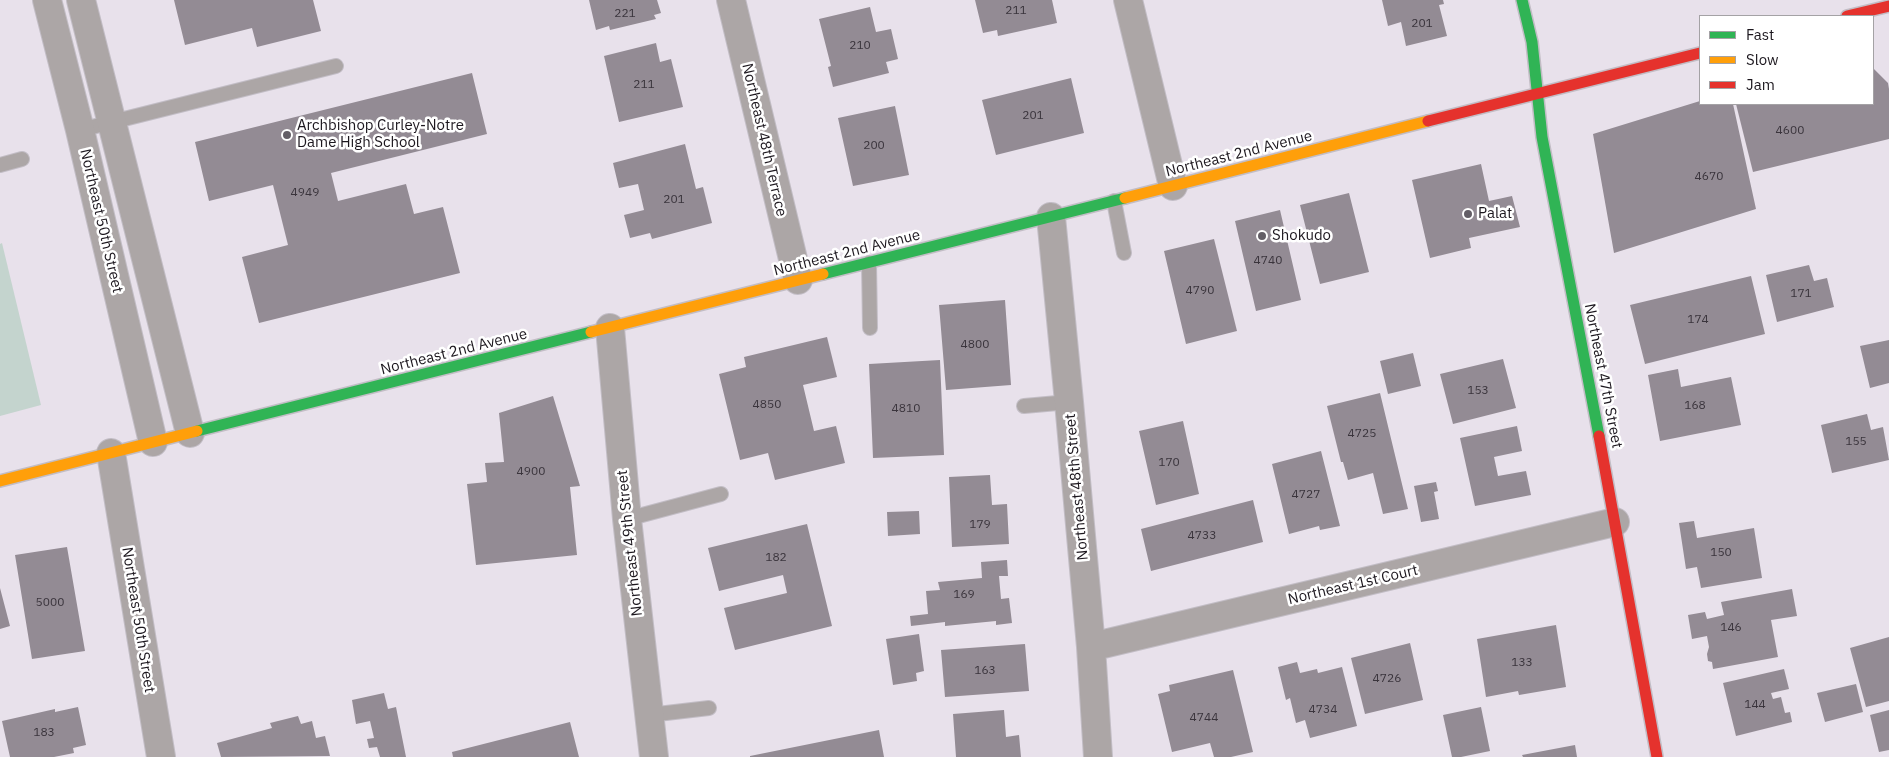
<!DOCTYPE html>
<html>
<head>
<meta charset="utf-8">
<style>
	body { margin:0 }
	#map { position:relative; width:1889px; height:757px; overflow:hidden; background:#e8e1eb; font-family:"IBM Plex Sans",sans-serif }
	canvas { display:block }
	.legend { position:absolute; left:1699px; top:15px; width:175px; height:90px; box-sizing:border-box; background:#fff; border:1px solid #a4a2a5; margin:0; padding:6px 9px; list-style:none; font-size:15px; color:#1c171e }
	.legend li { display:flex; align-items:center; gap:10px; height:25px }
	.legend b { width:25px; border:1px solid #a4a2a5 }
</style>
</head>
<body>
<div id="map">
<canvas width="1889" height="757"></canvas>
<ul class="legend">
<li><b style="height:6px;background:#30b455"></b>Fast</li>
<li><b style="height:6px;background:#ff9f0a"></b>Slow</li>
<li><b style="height:6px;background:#e5322d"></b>Jam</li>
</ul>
</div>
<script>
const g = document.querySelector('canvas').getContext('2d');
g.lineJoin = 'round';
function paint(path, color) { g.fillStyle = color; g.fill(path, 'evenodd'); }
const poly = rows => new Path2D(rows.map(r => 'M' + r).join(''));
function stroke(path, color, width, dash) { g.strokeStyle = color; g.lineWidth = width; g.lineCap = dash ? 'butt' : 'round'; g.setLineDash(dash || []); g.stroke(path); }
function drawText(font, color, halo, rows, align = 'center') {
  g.font = font + ' "IBM Plex Sans",sans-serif'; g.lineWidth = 5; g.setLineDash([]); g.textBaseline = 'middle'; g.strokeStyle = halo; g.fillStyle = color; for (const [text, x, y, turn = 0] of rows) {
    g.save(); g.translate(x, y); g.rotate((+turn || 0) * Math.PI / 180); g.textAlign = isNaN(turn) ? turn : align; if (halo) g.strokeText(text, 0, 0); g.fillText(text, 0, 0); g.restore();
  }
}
paint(poly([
	[2,243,41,405,0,416,0,244]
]), '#c4d4ce');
paint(poly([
	[174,0,313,0,321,31,257,47,252,28,185,45],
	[589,0,657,0,661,13,654,15,656,19,610,30,609,26,596,30],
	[975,0,1052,0,1057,23,998,36,997,30,983,33],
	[1382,0,1443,0,1444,4,1439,5,1447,36,1406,46,1401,22,1388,26],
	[870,7,876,32,891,29,898,59,886,62,889,73,833,87,828,67,831,66,819,19],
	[656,43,660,62,671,59,683,107,619,122,604,56],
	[1873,68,1888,83,1889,89,1889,139,1753,172,1736,104,1873,104],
	[472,73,487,134,331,173,338,201,406,184,414,214,443,207,460,273,259,323,242,257,288,245,273,185,209,201,195,142],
	[1071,78,1084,133,996,155,982,100],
	[1700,101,1700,104,1733,104,1756,209,1614,253,1593,134],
	[895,106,909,175,853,186,838,118],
	[685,144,696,189,703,187,712,223,652,239,650,233,630,238,624,215,644,210,638,184,619,188,613,163],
	[1481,164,1489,201,1512,196,1520,227,1469,238,1471,248,1430,258,1412,180],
	[1349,193,1369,272,1320,284,1300,205],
	[1280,210,1301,300,1256,311,1235,221],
	[1214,239,1237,331,1186,344,1164,251],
	[1809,265,1814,281,1827,278,1834,307,1777,322,1766,275],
	[1751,276,1765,334,1645,364,1630,305],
	[1005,300,1011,385,946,390,939,305],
	[827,337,837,377,803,385,814,431,836,426,845,463,775,480,768,453,740,460,719,374,746,367,744,357],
	[1889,340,1889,383,1870,388,1860,346],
	[1413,353,1421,386,1388,394,1380,361],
	[1503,359,1516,408,1453,424,1440,374],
	[940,360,944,455,873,458,869,364],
	[1678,369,1681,387,1731,377,1741,425,1660,441,1648,375],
	[1380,393,1408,509,1383,514,1373,473,1348,480,1343,462,1341,462,1327,406],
	[553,396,580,486,570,487,577,555,476,565,467,484,487,482,485,463,504,462,499,413],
	[1867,414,1871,430,1883,427,1889,460,1832,473,1821,425],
	[1183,421,1199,494,1156,505,1139,431],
	[1517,426,1522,451,1494,457,1498,476,1526,471,1531,495,1475,506,1460,438],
	[1321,451,1340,526,1320,530,1319,526,1289,534,1272,464],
	[990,475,992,505,1007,504,1009,544,952,547,949,477],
	[1436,482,1438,491,1434,492,1439,519,1421,522,1414,486],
	[1253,500,1263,542,1151,571,1141,529],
	[919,511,920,534,888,536,887,512],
	[1694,521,1697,538,1754,528,1762,578,1701,588,1697,567,1686,569,1679,523],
	[807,524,832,626,735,650,724,608,787,593,783,575,719,591,708,548],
	[67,547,85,651,32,659,15,555],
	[1007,560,1008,576,999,576,1001,599,1009,598,1012,623,996,625,996,621,945,626,945,622,911,626,910,616,928,614,926,591,940,590,938,582,982,578,981,562],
	[0,588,10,626,0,629],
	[1792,589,1797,616,1771,620,1778,657,1713,669,1712,662,1708,661,1707,654,1709,647,1707,636,1692,639,1688,615,1705,612,1707,619,1724,615,1721,602],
	[1556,625,1566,687,1519,695,1518,691,1486,697,1477,639],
	[919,634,924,671,916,673,917,681,893,685,886,639],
	[1889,637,1889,701,1866,707,1850,648],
	[1410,643,1423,700,1365,714,1351,658],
	[1025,644,1029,691,945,697,941,650],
	[1297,662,1300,673,1317,669,1318,673,1342,667,1357,726,1310,738,1305,720,1296,723,1290,698,1286,700,1278,667],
	[1784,669,1789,689,1771,693,1773,699,1781,697,1785,713,1790,712,1792,722,1736,736,1723,683],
	[1233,670,1253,752,1231,757,1214,757,1210,743,1172,752,1158,694,1170,691,1169,685],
	[1856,684,1863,712,1825,722,1817,693],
	[384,693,388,709,396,707,406,757,380,757,377,747,369,748,367,739,374,738,370,721,356,724,352,700],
	[78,707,86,745,73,748,74,753,54,757,10,757,2,721,55,709,55,712],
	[1481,707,1490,751,1461,757,1452,757,1443,715],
	[1004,710,1006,737,1019,735,1021,757,956,757,953,714],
	[1889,710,1889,750,1879,752,1870,715],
	[298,716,301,724,312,721,316,738,325,736,330,756,221,757,217,743,272,728,270,723],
	[570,722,579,757,453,757,452,752],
	[879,730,884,757,750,757,750,756],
	[1575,745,1577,757,1523,757,1522,755]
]), '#938b94');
const lane = poly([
	[80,130,336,66],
	[0,165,22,159],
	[1114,201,1124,253],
	[869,263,870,328],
	[1024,406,1069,402],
	[627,519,721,494],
	[649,715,709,708]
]);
const street = poly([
	[47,0,80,130,153,442],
	[81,0,190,433],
	[731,0,798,280],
	[1128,0,1173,186],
	[1051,217,1069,402,1091,647,1098,757],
	[610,328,627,519,654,757],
	[111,453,161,757],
	[1091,647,1615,522]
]);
const fast = poly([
	[1522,0,1532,42,1542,137,1599,436],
	[823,274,1125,198],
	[197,431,591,332]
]);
const slow = poly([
	[1125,198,1428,121],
	[591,332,823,274],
	[0,481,197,431]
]);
const jam = poly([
	[1847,16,1889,6],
	[1428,121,1700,53],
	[1599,436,1657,757]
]);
stroke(lane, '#c2bdc5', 16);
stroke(street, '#c2bdc5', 30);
stroke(fast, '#c2bdc5', 14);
stroke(slow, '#c2bdc5', 14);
stroke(jam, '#c2bdc5', 14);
stroke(lane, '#aca6a6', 14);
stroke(street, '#aca6a6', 28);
stroke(fast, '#30b455', 11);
stroke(slow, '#ff9f0a', 11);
stroke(jam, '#e5322d', 11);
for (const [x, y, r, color] of [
	[287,135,5,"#635e66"],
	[1468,214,5,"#635e66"],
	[1262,236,5,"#635e66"]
]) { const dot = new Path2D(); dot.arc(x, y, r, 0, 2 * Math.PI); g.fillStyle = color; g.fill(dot); stroke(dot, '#fff', 2); }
drawText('12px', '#3a343c', null, [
	["211",1016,11],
	["221",625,14],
	["201",1422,24],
	["210",860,46],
	["211",644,85],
	["201",1033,116],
	["4600",1790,131],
	["200",874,146],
	["4670",1709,177],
	["4949",305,193],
	["201",674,200],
	["4740",1268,261],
	["4790",1200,291],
	["171",1801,294],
	["174",1698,320],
	["4800",975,345],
	["153",1478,391],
	["4850",767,405],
	["168",1695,406],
	["4810",906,409],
	["4725",1362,434],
	["155",1856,442],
	["170",1169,463],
	["4900",531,472],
	["4727",1306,495],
	["179",980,525],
	["4733",1202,536],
	["150",1721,553],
	["182",776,558],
	["169",964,595],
	["5000",50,603],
	["146",1731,628],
	["133",1522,663],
	["163",985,671],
	["4726",1387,679],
	["144",1755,705],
	["4734",1323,710],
	["4744",1204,718],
	["183",44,733]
]);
drawText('15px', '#1c171e', '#fff', [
	["Archbishop Curley-Notre",297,126],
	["Dame High School",297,143],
	["Palat",1478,214],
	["Shokudo",1272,236]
], 'left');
drawText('15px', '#1c171e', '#fff', [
	["Northeast 48th Terrace",764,140,77],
	["Northeast 2nd Avenue",1239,154,-14],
	["Northeast 50th Street",101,221,77],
	["Northeast 2nd Avenue",847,253,-14],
	["Northeast 2nd Avenue",454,352,-14],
	["Northeast 47th Street",1603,376,79],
	["Northeast 48th Street",1077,487,-95],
	["Northeast 49th Street",630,543,-96],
	["Northeast 1st Court",1353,585,-13],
	["Northeast 50th Street",138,620,81]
]);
</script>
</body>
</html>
